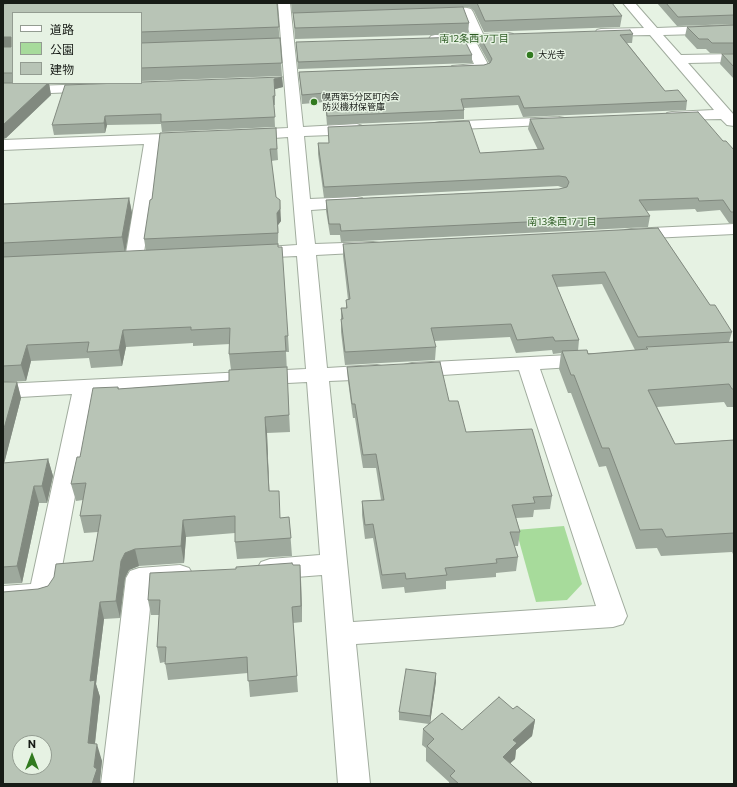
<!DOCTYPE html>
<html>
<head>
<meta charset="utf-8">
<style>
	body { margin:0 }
	#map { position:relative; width:737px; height:787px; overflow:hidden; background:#e6f2e3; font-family:Commissioner,"Noto Sans JP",sans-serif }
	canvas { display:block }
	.frame { position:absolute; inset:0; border:4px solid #171b16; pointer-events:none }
	.legend { position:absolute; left:12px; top:12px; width:130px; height:72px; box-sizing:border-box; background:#e6f2e3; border:1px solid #939c91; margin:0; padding:5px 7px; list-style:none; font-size:12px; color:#171b16 }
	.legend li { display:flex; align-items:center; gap:8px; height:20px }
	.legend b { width:20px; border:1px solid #939c91 }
	.north { position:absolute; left:12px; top:735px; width:40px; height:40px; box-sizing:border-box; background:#e6f2e3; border:1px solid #939c91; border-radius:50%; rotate:0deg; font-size:11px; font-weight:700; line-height:16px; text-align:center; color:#171b16 }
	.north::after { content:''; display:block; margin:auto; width:14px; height:18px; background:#317a1f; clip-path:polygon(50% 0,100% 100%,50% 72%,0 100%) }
</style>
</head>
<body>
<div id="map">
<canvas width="737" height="787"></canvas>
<div class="frame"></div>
<ul class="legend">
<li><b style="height:5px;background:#fff"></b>道路</li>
<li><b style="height:11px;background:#a7db9b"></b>公園</li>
<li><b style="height:11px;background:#b8c4b6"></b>建物</li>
</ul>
<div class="north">N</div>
</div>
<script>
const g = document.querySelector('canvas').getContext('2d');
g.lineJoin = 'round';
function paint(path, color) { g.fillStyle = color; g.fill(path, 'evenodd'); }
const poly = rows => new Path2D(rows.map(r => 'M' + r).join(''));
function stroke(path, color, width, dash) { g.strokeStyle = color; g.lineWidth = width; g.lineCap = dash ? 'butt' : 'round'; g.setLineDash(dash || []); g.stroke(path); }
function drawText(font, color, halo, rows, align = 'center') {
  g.font = font + ' Commissioner,"Noto Sans JP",sans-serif'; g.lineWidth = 3; g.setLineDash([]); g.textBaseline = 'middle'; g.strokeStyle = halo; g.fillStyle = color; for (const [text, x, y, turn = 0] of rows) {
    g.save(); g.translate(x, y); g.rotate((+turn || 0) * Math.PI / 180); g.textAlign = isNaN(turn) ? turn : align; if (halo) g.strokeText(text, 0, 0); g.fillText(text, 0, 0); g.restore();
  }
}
paint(poly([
	[564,526,582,584,567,600,536,602,516,530]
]), '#a7db9b');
const minor = poly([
	[278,3,290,3,303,127,357,124,362,126,365,129,362,132,357,134,304,136,310,199,356,197,362,198,364,202,362,206,356,207,311,210,315,244,373,242,379,243,382,247,379,251,373,252,316,255,327,368,377,365,385,367,388,372,385,377,377,379,329,381,353,622,596,606,519,370,412,377,404,375,401,370,404,365,412,363,589,354,596,355,600,360,596,365,589,366,540,369,627,616,623,624,613,627,356,644,370,784,338,784,322,575,270,579,261,576,257,569,261,562,270,559,320,555,307,382,94,393,57,594,53,602,43,605,3,608,3,586,31,584,72,394,3,398,3,384,306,369,297,256,252,258,246,257,243,253,246,249,252,248,297,245,288,137,246,140,241,138,238,135,241,132,246,130,288,128,278,3],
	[623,3,635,3,657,28,734,25,734,33,663,35,681,55,734,54,734,62,688,63,734,115,734,126,727,125,721,119,672,120,667,119,665,116,667,113,672,112,714,110,650,35,597,36,595,33,597,30,601,29,644,28,623,3],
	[467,8,471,9,473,12,483,34,509,33,513,34,515,37,513,40,509,41,476,42,490,68,488,71,457,73,452,72,450,69,452,66,474,64,464,42,435,43,431,42,429,39,431,36,435,35,470,34,463,16,434,17,430,16,428,13,430,10,434,9,467,8],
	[94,84,99,85,101,88,99,91,3,95,3,87,94,84],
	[559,117,564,118,566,121,564,124,440,130,435,129,433,126,435,123,440,122,559,117],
	[190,133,195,135,198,138,195,141,160,144,143,259,141,263,134,265,127,263,125,259,144,144,3,150,3,140,190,133],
	[734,224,734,234,631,239,625,238,622,234,625,230,631,229,734,224],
	[180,565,189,568,193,575,189,582,180,585,152,587,133,784,101,784,126,578,130,571,139,568,180,565]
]);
stroke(minor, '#a1ac9e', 2);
paint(minor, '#fff');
paint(poly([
	[3,3,277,3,282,76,141,81,141,13,13,13,13,83,64,83,49,84,51,95,6,138,3,139],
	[291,3,612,3,622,16,620,27,484,32,474,11,471,8,467,7,457,7,469,23,468,34,295,39,293,13,292,13],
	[657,3,734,3,734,24,677,26],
	[734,25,734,53,710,53,706,49,697,49,685,36,687,27],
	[633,34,632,43,627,43,665,91,687,101,686,110,523,117,518,105,464,108,464,119,327,125,325,102,302,104,299,72,484,65,489,63,478,43,479,35],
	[296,42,472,55,472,63,298,69],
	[722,54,734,54,734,79,720,64],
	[282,77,283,87,275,89,275,105,274,105,275,127,162,132,161,124,107,125,105,133,54,135,52,125],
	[530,119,723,141,734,150,734,223,729,223,720,210,697,212,695,209,646,211,650,216,648,227,341,242,340,235,330,235,326,211,326,200,559,189,564,188,558,186,324,198,318,154,318,143,329,143,328,127,480,153,538,150,528,129],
	[276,128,278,160,271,161,276,197,281,221,278,225,278,245,288,336,289,352,286,352,290,432,267,433,269,491,280,518,289,517,292,556,237,559,235,542,235,533,186,537,184,563,139,566,129,570,125,578,120,618,104,619,96,684,100,697,95,744,102,761,100,780,101,784,3,784,38,589,48,586,93,561,98,532,84,533,80,516,83,500,76,501,71,484,80,457,118,387,119,389,229,381,231,370,229,354,230,344,193,346,193,343,126,347,122,366,91,368,89,358,31,361,26,381,8,382,17,382,21,398,4,463,48,459,53,476,47,503,39,503,22,583,3,584,3,204,129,198,132,213,125,252,146,251,144,239,152,199],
	[658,228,710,305,732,332,729,342,734,342,734,407,727,407,724,402,657,407,675,444,734,440,734,556,732,552,661,556,657,548,636,549,606,466,599,467,571,393,568,393,559,369,561,353,553,354,552,350,516,353,510,337,434,341,436,347,435,360,345,365,341,332,341,308,346,308,346,300,348,300,343,256,343,244],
	[602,284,635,350,646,349,588,354,578,351,579,340,557,287],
	[347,367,449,401,466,432,552,496,550,509,534,510,533,517,516,518,520,532,518,546,514,546,518,557,516,571,496,573,496,577,446,581,446,589,405,593,404,587,382,589,373,538,365,539,362,515,362,501,381,500,376,468,363,468,355,418,353,418,348,381],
	[293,565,301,580,302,622,293,623,298,692,250,697,248,673,168,680,165,662,160,663,157,647,159,615,151,615,148,600,236,569],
	[436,681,430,723,462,730,513,709,535,720,532,736,516,750,515,759,510,763,533,784,449,784,449,782,426,761,426,748,422,745,423,729,429,724,399,720,399,712]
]), '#9ea99d');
paint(poly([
	[3,37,11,37,13,49,3,50],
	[282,77,283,87,275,89,275,105,274,79],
	[48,83,49,83,51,95,6,138,3,139,3,125],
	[105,116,107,125,105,133,104,123],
	[129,198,132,213,125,253,122,237],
	[280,200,281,221,278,225,279,245,277,213],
	[123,330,126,347,122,366,119,350],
	[27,345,31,361,26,381,21,365],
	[17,382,21,398,3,468,3,432],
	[265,417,267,433,270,508,269,491],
	[48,459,53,476,47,503,42,486],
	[34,486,39,503,22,583,17,566],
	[183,520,186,537,184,563,181,546],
	[135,549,139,566,129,570,125,578,120,618,116,601,121,561,125,553],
	[300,565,301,580,302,622,301,606],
	[100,602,104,619,96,684,100,697,93,760,88,743,90,681],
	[436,673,436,681,430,724,430,716],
	[535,720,532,736,516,750,515,759,501,772,503,757,513,740],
	[97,744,102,761,100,780,101,784,92,784]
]), '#81897f');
const building = poly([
	[11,3,277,3,279,27,141,32,141,13,13,13,13,73,3,73,3,47,11,47,11,37,3,37,3,4,11,3],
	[477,3,612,3,622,16,485,21,477,3],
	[666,3,734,3,734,15,678,17,666,3],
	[463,7,469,23,295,28,293,13,463,7],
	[734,25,734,43,712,43,708,39,699,39,687,27,734,25],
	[630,30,633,34,620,35,665,91,678,90,687,101,524,108,519,96,461,99,464,110,327,116,325,93,302,95,299,72,484,65,490,63,492,59,479,35,630,30],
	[463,37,472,55,298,62,296,42,463,37],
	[280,38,282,63,141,68,141,43,280,38],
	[722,54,734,54,734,67,722,54],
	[282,77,274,79,275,96,273,96,275,117,161,122,161,114,105,116,104,123,52,125,65,85,121,83,141,83,141,82,282,77],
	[3,83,48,83,3,125,3,83],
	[698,112,723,141,726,141,734,150,734,212,731,212,723,200,699,201,698,198,639,200,650,216,341,231,340,224,329,224,326,200,559,189,567,187,569,182,566,177,559,176,324,187,318,143,329,143,328,127,469,121,480,153,544,149,530,119,698,112],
	[276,128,277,149,270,149,276,197,280,200,280,209,277,213,278,233,144,239,150,200,152,199,160,133,276,128],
	[129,198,122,237,3,243,3,204,129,198],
	[658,228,710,305,715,305,732,332,638,337,605,272,552,275,579,340,555,341,553,337,517,340,511,324,431,328,436,347,345,352,341,319,343,319,341,308,347,308,346,300,350,299,343,244,658,228],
	[278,244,278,247,282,247,288,336,285,336,286,351,229,354,230,328,191,330,191,327,123,330,119,350,87,352,89,342,27,345,21,365,3,366,3,257,278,244],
	[734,342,734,389,732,389,729,384,648,390,675,444,734,440,734,533,666,537,662,529,640,530,609,448,602,448,574,375,571,375,562,351,587,350,588,354,648,349,646,347,734,342],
	[440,362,449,401,458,401,466,432,532,429,552,496,533,497,535,503,512,505,520,532,510,532,518,557,496,559,497,563,445,568,447,575,406,579,405,573,382,575,373,524,365,525,362,501,384,500,376,454,363,455,355,404,352,404,347,367,440,362],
	[287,367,289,415,265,417,269,491,279,491,280,518,289,517,291,538,235,542,235,516,183,520,181,546,135,549,125,553,121,561,116,601,100,602,90,681,95,680,88,743,97,744,94,767,97,769,92,784,3,784,3,592,38,589,48,586,54,577,56,564,93,561,101,515,80,516,86,483,71,484,77,457,80,457,93,388,118,387,118,389,229,381,229,370,287,367],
	[20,743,44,743,44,767,20,767,20,743],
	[3,382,17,382,3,432,3,382],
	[48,459,42,486,34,486,17,566,3,567,3,463,48,459],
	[292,563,293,565,300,565,301,606,292,607,297,676,248,681,247,657,165,664,166,647,157,647,160,600,148,600,150,573,236,569,236,567,292,563],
	[406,669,436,673,430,716,399,712,406,669],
	[499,697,513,709,517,706,535,720,513,740,517,743,503,757,533,784,459,784,450,776,455,771,427,746,434,739,423,729,442,713,462,730,499,697]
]);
paint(building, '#b8c4b6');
stroke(building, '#81897f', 1);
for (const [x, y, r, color] of [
	[530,55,4,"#317a1f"],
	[314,102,4,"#317a1f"]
]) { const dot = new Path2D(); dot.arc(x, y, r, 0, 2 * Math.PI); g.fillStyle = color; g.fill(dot); stroke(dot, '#e6f2e3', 1.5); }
drawText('9px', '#171b16', '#e6f2e3', [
	["大光寺",538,55],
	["幌西第5分区町内会",322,97],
	["防災機材保管庫",322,107]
], 'left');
drawText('10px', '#2d5b23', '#e6f2e3', [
	["南12条西17丁目",474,39],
	["南13条西17丁目",562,222]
]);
</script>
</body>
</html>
